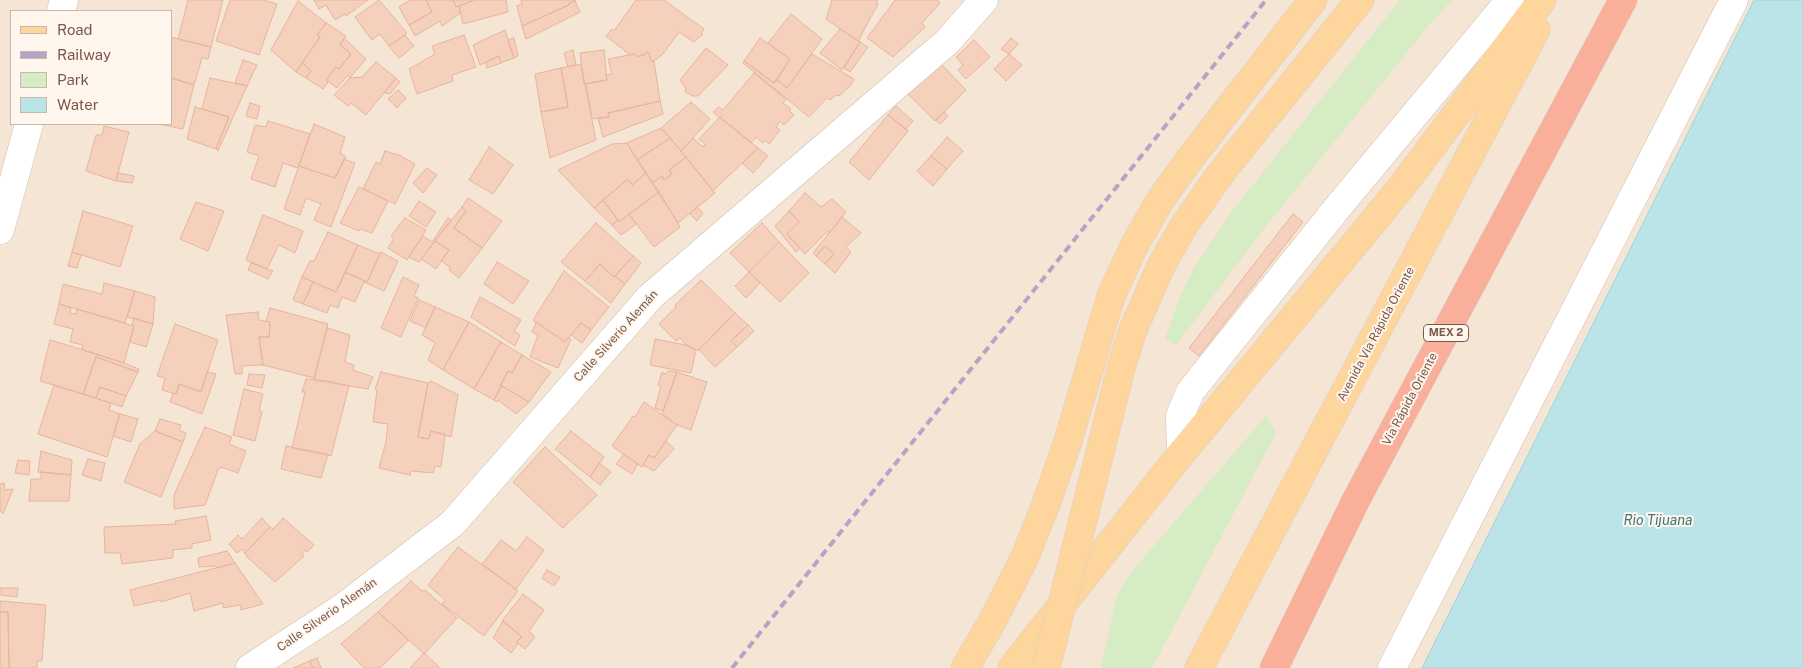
<!DOCTYPE html>
<html>
<head>
<meta charset="utf-8">
<style>
	body { margin:0 }
	#map { position:relative; width:1803px; height:668px; overflow:hidden; background:#fdf3e7; font-family:"Public Sans",sans-serif }
	canvas { display:block }
	.legend { position:absolute; left:10px; top:10px; width:162px; height:115px; box-sizing:border-box; background:#fff7ee; border:1px solid #c9b7ac; margin:0; padding:6px 9px; list-style:none; font-size:15px; color:#795849 }
	.legend li { display:flex; align-items:center; gap:10px; height:25px }
	.legend b { width:25px; border:1px solid #c9b7ac }
</style>
</head>
<body>
<div id="map">
<canvas width="1803" height="668"></canvas>
<ul class="legend">
<li><b style="height:6px;background:#fed59d"></b>Road</li>
<li><b style="height:6px;background:#b5a4c8"></b>Railway</li>
<li><b style="height:14px;background:#d6ecc4"></b>Park</li>
<li><b style="height:14px;background:#bae4e8"></b>Water</li>
</ul>
</div>
<script>
const g = document.querySelector('canvas').getContext('2d');
g.lineJoin = 'round';
function paint(path, color) { g.fillStyle = color; g.fill(path, 'evenodd'); }
const poly = rows => new Path2D(rows.map(r => 'M' + r).join(''));
function stroke(path, color, width, dash) { g.strokeStyle = color; g.lineWidth = width; g.lineCap = dash ? 'butt' : 'round'; g.setLineDash(dash || []); g.stroke(path); }
function drawText(font, color, halo, rows, align = 'center') {
  g.font = font + ' "Public Sans",sans-serif'; g.lineWidth = 4; g.setLineDash([]); g.textBaseline = 'middle'; g.strokeStyle = halo; g.fillStyle = color; for (const [text, x, y, turn = 0] of rows) {
    g.save(); g.translate(x, y); g.rotate((+turn || 0) * Math.PI / 180); g.textAlign = isNaN(turn) ? turn : align; if (halo) g.strokeText(text, 0, 0); g.fillText(text, 0, 0); g.restore();
  }
}
paint(poly([
	[0,0,1803,0,1803,668,0,668],
	[11,11,171,11,171,124,11,124]
]), '#f5e5d4');
paint(poly([
	[1400,0,1452,0,1430,24,1266,226,1176,345,1165,339,1179,299,1194,268,1233,210],
	[1266,416,1276,433,1152,668,1101,668,1117,595,1135,568]
]), '#d6ecc4');
const water = poly([
	[1754,0,1803,0,1803,668,1422,668,1754,0]
]);
paint(water, '#bae4e8');
stroke(water, '#9fd5db', 1);
const building = poly([
	[188,0,223,0,211,47,178,39,188,0],
	[230,0,264,0,277,4,259,55,216,41,230,0],
	[314,0,368,0,346,16,345,14,335,20,326,5,319,9,314,0],
	[379,0,407,33,389,46,380,34,372,40,355,17,379,0],
	[410,0,426,0,432,12,409,25,399,7,410,0],
	[426,0,453,0,456,7,459,6,460,13,442,26,440,21,415,36,409,25,432,12,426,0],
	[453,0,474,0,456,7,453,0],
	[474,0,506,0,508,12,463,24,459,6,474,0],
	[521,0,576,0,568,4,569,5,522,26,517,6,522,4,521,0],
	[636,0,664,0,704,29,701,33,703,34,694,42,679,32,663,54,654,61,651,61,649,53,647,52,644,56,641,54,639,57,634,54,630,55,606,36,612,29,614,31,636,0],
	[832,0,878,0,876,4,878,4,858,41,826,19,832,0],
	[895,0,937,0,940,3,922,23,925,27,893,57,867,38,895,0],
	[298,1,326,23,317,35,320,37,296,72,271,50,298,1],
	[575,1,580,12,526,39,522,26,569,5,568,4,575,1],
	[791,14,822,39,787,88,777,80,790,59,768,43,791,14],
	[326,23,346,36,340,45,351,54,339,69,336,67,326,80,328,82,323,89,306,78,311,71,302,63,320,37,317,35,326,23],
	[840,29,860,42,842,70,820,53,840,29],
	[505,30,514,58,501,63,499,56,480,65,473,45,505,30],
	[405,35,414,46,399,58,389,46,405,35],
	[464,35,476,67,452,75,453,81,417,94,409,69,435,54,432,46,464,35],
	[171,37,211,47,208,59,202,58,194,85,171,78,171,37],
	[344,38,366,59,350,78,348,75,337,88,326,80,336,67,339,69,351,54,340,45,344,38],
	[514,38,518,56,514,58,508,40,514,38],
	[760,38,790,59,774,83,744,61,760,38],
	[1011,38,1018,44,1009,54,1001,49,1011,38],
	[974,40,990,57,966,79,958,70,963,65,956,57,974,40],
	[860,42,868,47,850,72,844,68,860,42],
	[706,48,728,65,698,96,693,96,685,92,686,89,680,80,706,48],
	[573,50,576,65,568,67,564,53,573,50],
	[604,50,607,80,584,84,580,53,604,50],
	[647,52,649,53,651,61,654,61,660,101,608,113,609,117,592,119,586,84,607,80,606,75,612,74,608,59,634,54,639,57,641,54,644,56,647,52],
	[812,54,854,79,851,85,839,96,836,95,830,100,827,98,809,117,743,63,744,61,774,83,777,80,787,88,812,54],
	[1009,54,1022,65,1006,81,994,69,1009,54],
	[499,56,501,63,487,68,486,62,499,56],
	[243,60,257,65,247,86,235,83,243,60],
	[376,62,396,78,366,115,351,103,348,106,334,95,350,78,362,77,376,62],
	[939,62,966,90,935,121,908,94,939,62],
	[302,63,311,71,306,78,296,72,302,63],
	[581,64,596,140,550,158,541,112,568,107,561,68,581,64],
	[561,68,568,107,541,112,535,74,561,68],
	[754,73,786,99,783,103,791,109,789,111,794,115,784,125,780,121,776,127,780,130,769,144,765,140,763,143,756,137,751,143,713,112,719,107,723,110,754,73],
	[171,78,194,85,183,129,158,124,171,124,171,78],
	[210,78,247,86,218,151,216,149,229,117,202,109,210,78],
	[396,78,400,82,390,94,384,93,396,78],
	[398,90,406,98,397,108,388,99,398,90],
	[660,101,663,114,603,137,598,118,609,117,608,113,660,101],
	[691,102,710,119,681,151,661,128,691,102],
	[250,103,260,106,257,119,246,116,250,103],
	[896,106,913,121,906,129,888,115,896,106],
	[195,107,229,117,216,149,187,139,195,107],
	[944,112,948,116,940,124,935,120,944,112],
	[888,115,908,131,869,180,849,162,888,115],
	[720,117,758,148,713,191,681,151,693,138,703,147,705,144,699,139,720,117],
	[268,121,310,134,298,168,283,163,275,187,251,179,259,156,247,152,255,125,266,127,268,121],
	[314,124,345,137,340,153,346,157,335,178,299,166,314,124],
	[104,126,129,132,116,181,86,171,96,135,102,135,104,126],
	[661,128,670,138,637,160,627,143,661,128],
	[947,137,963,151,947,169,931,156,947,137],
	[670,138,686,157,669,170,672,174,664,180,662,176,652,183,637,160,670,138],
	[627,143,646,173,632,185,628,179,594,208,558,170,612,144,627,143],
	[489,147,513,165,493,194,469,180,489,147],
	[758,148,768,156,753,173,742,163,758,148],
	[385,151,399,155,415,164,395,204,363,189,376,162,380,164,385,151],
	[931,156,947,169,933,186,917,171,931,156],
	[686,157,715,193,678,223,652,183,662,176,664,180,672,174,669,170,686,157],
	[344,159,355,163,331,227,314,220,321,204,306,198,300,215,284,209,299,166,335,178,344,159],
	[427,168,437,175,423,193,413,183,427,168],
	[118,173,134,176,132,183,116,181,118,173],
	[646,173,659,192,619,222,603,200,628,179,632,185,646,173],
	[359,187,388,201,372,233,360,229,359,231,340,223,359,187],
	[659,192,680,227,654,247,629,214,659,192],
	[805,193,821,207,832,199,846,212,838,222,838,223,829,233,828,231,805,254,787,234,799,222,789,211,805,193],
	[468,198,502,221,482,248,454,228,466,211,462,207,468,198],
	[603,200,618,220,612,225,594,208,603,200],
	[419,201,436,212,426,227,409,216,419,201],
	[196,202,224,211,208,251,180,239,196,202],
	[462,207,466,211,454,228,482,248,459,278,449,270,450,267,441,261,449,250,435,241,462,207],
	[697,207,703,213,697,221,690,214,697,207],
	[83,211,133,226,120,267,72,252,83,211],
	[789,211,799,222,787,234,800,248,796,252,775,226,789,211],
	[629,214,636,224,621,235,612,225,618,220,619,222,629,214],
	[1293,214,1303,222,1199,356,1189,348,1293,214],
	[263,215,303,231,295,253,279,245,267,269,246,260,263,215],
	[842,217,861,233,846,247,851,252,835,273,825,264,834,254,825,246,816,256,813,253,842,217],
	[405,218,426,230,407,260,388,248,394,238,391,236,405,218],
	[448,218,451,220,419,262,409,257,423,236,432,242,448,218],
	[596,223,633,256,614,277,600,264,585,281,561,262,596,223],
	[762,223,779,242,749,272,730,253,762,223],
	[328,232,358,245,336,292,302,277,310,261,314,261,328,232],
	[435,241,449,250,436,269,421,259,435,241],
	[779,242,809,273,780,302,749,272,779,242],
	[358,245,380,254,367,282,345,272,358,245],
	[825,246,834,254,825,264,816,256,825,246],
	[72,252,81,255,77,268,68,266,72,252],
	[381,252,398,261,384,291,364,282,355,302,342,297,338,308,330,305,327,313,303,304,313,282,336,292,345,272,367,282,381,252],
	[633,256,641,263,625,284,615,276,633,256],
	[497,262,529,281,513,304,484,284,497,262],
	[251,263,273,271,268,279,248,270,251,263],
	[600,264,614,277,615,276,625,284,611,303,585,281,600,264],
	[564,271,609,307,591,330,581,323,565,342,533,320,564,271],
	[749,272,760,283,746,298,735,286,749,272],
	[302,277,313,282,303,304,293,300,302,277],
	[403,277,419,285,414,296,418,298,401,337,381,328,403,277],
	[701,280,735,313,699,350,696,350,686,345,680,338,676,341,659,324,676,307,675,305,701,280],
	[104,283,135,291,125,323,59,304,63,284,102,294,104,283],
	[135,291,155,297,153,324,127,317,135,291],
	[480,297,521,320,514,331,520,335,515,346,471,317,480,297],
	[419,300,435,307,426,328,410,321,419,300],
	[59,304,71,308,70,313,76,314,77,309,134,326,124,363,82,350,83,345,70,342,73,329,54,324,59,304],
	[435,307,469,322,443,370,428,360,435,343,422,335,435,307],
	[270,308,328,324,314,378,263,365,259,337,269,337,270,322,266,321,270,308],
	[258,312,259,320,270,322,269,337,259,337,263,365,242,366,242,374,235,374,226,315,258,312],
	[735,313,748,325,731,341,737,347,715,367,699,350,735,313],
	[134,318,153,324,146,347,130,342,134,326,132,325,134,318],
	[469,322,501,342,474,389,443,370,469,322],
	[536,322,565,342,569,338,571,339,558,368,530,357,538,335,532,332,536,322],
	[581,323,591,330,582,343,571,335,581,323],
	[175,324,218,340,201,392,179,384,176,394,162,390,165,378,157,376,175,324],
	[748,325,754,331,737,347,731,341,748,325],
	[327,328,350,335,345,362,354,365,353,370,373,377,368,389,314,380,327,328],
	[655,339,686,345,696,350,691,373,650,365,655,339],
	[50,340,97,354,83,394,40,381,50,340],
	[501,342,522,355,512,373,508,371,494,400,474,389,501,342],
	[97,354,124,363,139,369,138,372,96,357,97,354],
	[522,355,551,372,529,402,500,385,508,371,512,373,522,355],
	[96,357,138,372,126,396,100,387,96,398,83,394,96,357],
	[669,371,677,372,663,411,655,408,661,386,658,385,662,372,665,374,669,371],
	[207,372,216,374,202,414,170,402,173,393,176,394,179,384,201,392,207,372],
	[381,372,428,383,418,437,429,439,431,431,445,434,445,436,441,467,435,466,433,473,411,471,410,475,379,468,386,442,388,424,373,422,377,390,375,389,381,372],
	[677,372,707,382,691,430,677,425,662,414,677,372],
	[249,374,265,375,262,388,247,385,249,374],
	[306,379,328,381,349,386,331,456,292,448,305,392,302,392,306,379],
	[431,381,458,395,451,437,431,431,429,439,418,437,428,383,430,383,431,381],
	[54,385,111,403,109,410,120,414,107,457,38,434,54,385],
	[502,386,529,402,516,414,498,400,497,402,494,400,502,386],
	[100,387,126,396,122,407,96,398,100,387],
	[244,389,263,394,259,411,262,412,255,441,233,435,244,389],
	[644,402,677,425,654,458,649,455,642,467,612,446,633,416,635,417,644,402],
	[120,414,138,419,131,442,113,436,120,414],
	[160,419,181,425,179,430,186,433,183,442,155,431,160,419],
	[205,427,232,437,229,444,246,451,238,473,221,467,218,470,205,505,174,509,174,495,205,427],
	[155,431,183,442,161,497,124,482,140,444,155,431],
	[571,431,604,457,590,477,555,449,571,431],
	[666,441,674,449,654,471,643,465,649,455,654,458,666,441],
	[286,446,328,454,321,478,281,469,286,446],
	[545,447,597,495,563,528,513,482,545,447],
	[41,451,72,460,71,475,38,472,41,451],
	[624,454,638,464,632,474,616,464,624,454],
	[88,459,105,463,101,481,82,475,88,459],
	[18,460,30,461,29,475,15,473,18,460],
	[599,463,611,472,600,485,590,477,599,463],
	[41,472,71,475,69,501,29,501,31,479,41,479,41,472],
	[4,483,5,490,13,489,3,514,0,511,0,484,4,483],
	[206,516,211,540,192,544,192,548,173,550,173,558,122,564,120,553,105,553,104,527,176,524,175,521,206,516],
	[262,518,270,527,245,553,242,549,237,553,229,544,238,535,242,539,262,518],
	[283,518,314,545,307,552,305,550,302,554,304,556,275,582,247,557,245,553,270,527,273,529,283,518],
	[527,537,544,550,516,589,482,564,501,540,516,551,527,537],
	[458,547,518,591,484,636,442,604,445,600,428,585,458,547],
	[227,551,235,563,217,568,216,566,199,567,198,558,227,551],
	[235,563,263,604,241,610,240,605,223,608,223,603,194,611,190,593,161,602,161,600,134,606,130,590,235,563],
	[547,570,560,577,554,586,542,578,547,570],
	[411,581,422,591,425,590,457,618,424,654,378,612,411,581],
	[0,588,18,588,17,597,0,595,0,588],
	[523,594,544,610,529,631,535,637,525,649,516,642,522,637,502,621,523,594],
	[0,601,46,605,42,661,37,661,37,668,9,668,8,612,0,612,0,601],
	[0,612,8,612,9,668,0,668,0,612],
	[378,612,409,640,380,668,364,668,341,644,378,612],
	[503,621,522,637,516,642,518,644,511,653,493,638,503,621],
	[424,653,439,667,439,668,410,668,424,653],
	[317,658,321,668,313,668,310,661,317,658],
	[310,661,313,668,293,668,310,661]
]);
paint(building, '#f4d0bd');
stroke(building, '#e8b59c', 1);
const minor = poly([
	[61,11,64,0],
	[0,230,29,124],
	[1181,454,1180,416,1190,392,1338,207,1510,0],
	[250,668,342,608,453,523,650,297,947,42,984,0],
	[1392,668,1734,0]
]);
const major = poly([
	[1183,227,1221,173,1360,0],
	[965,668,994,618,1025,557,1046,504,1068,441,1111,296,1134,246,1161,199,1192,156,1313,0],
	[1012,668,1181,454,1400,189,1542,0],
	[1199,668,1536,30]
]);
const highway = poly([
	[1274,668,1356,500,1623,0]
]);
stroke(minor, '#d3bcae', 29);
stroke(major, '#d9d0cc', 29);
stroke(highway, '#d9d0cc', 29);
stroke(minor, '#fff', 28);
stroke(major, '#fed59d', 28);
stroke(highway, '#faaf9b', 28);
stroke(poly([
	[732,668,1266,0]
]), '#b5a4c8', 4, [8, 5]);
const majorBridge = poly([
	[1046,668,1121,368,1133,330,1161,266,1183,227]
]);
stroke(majorBridge, '#d9d0cc', 29, []);
stroke(majorBridge, '#fed59d', 28);
for (const [x, y, w] of [
	[1446,333,45]
]) { const box = new Path2D(); box.roundRect(x - w / 2, y - 8.5, w, 17, 4); g.fillStyle = '#fff7ee'; g.fill(box); stroke(box, '#795849', 1); }
drawText('bold 11px', '#795849', null, [
	["MEX 2",1446,333]
]);
drawText('12px', '#795849', '#fff7ee', [
	["Avenida Vía Rápida Oriente",1376,334,-62],
	["Calle Silverio Alemán",616,336,-48],
	["Vía Rápida Oriente",1410,399,-62],
	["Calle Silverio Alemán",327,615,-35]
]);
drawText('italic 14px', '#3c777e', '#fff7ee', [
	["Rio Tijuana",1658,521]
]);
</script>
</body>
</html>
